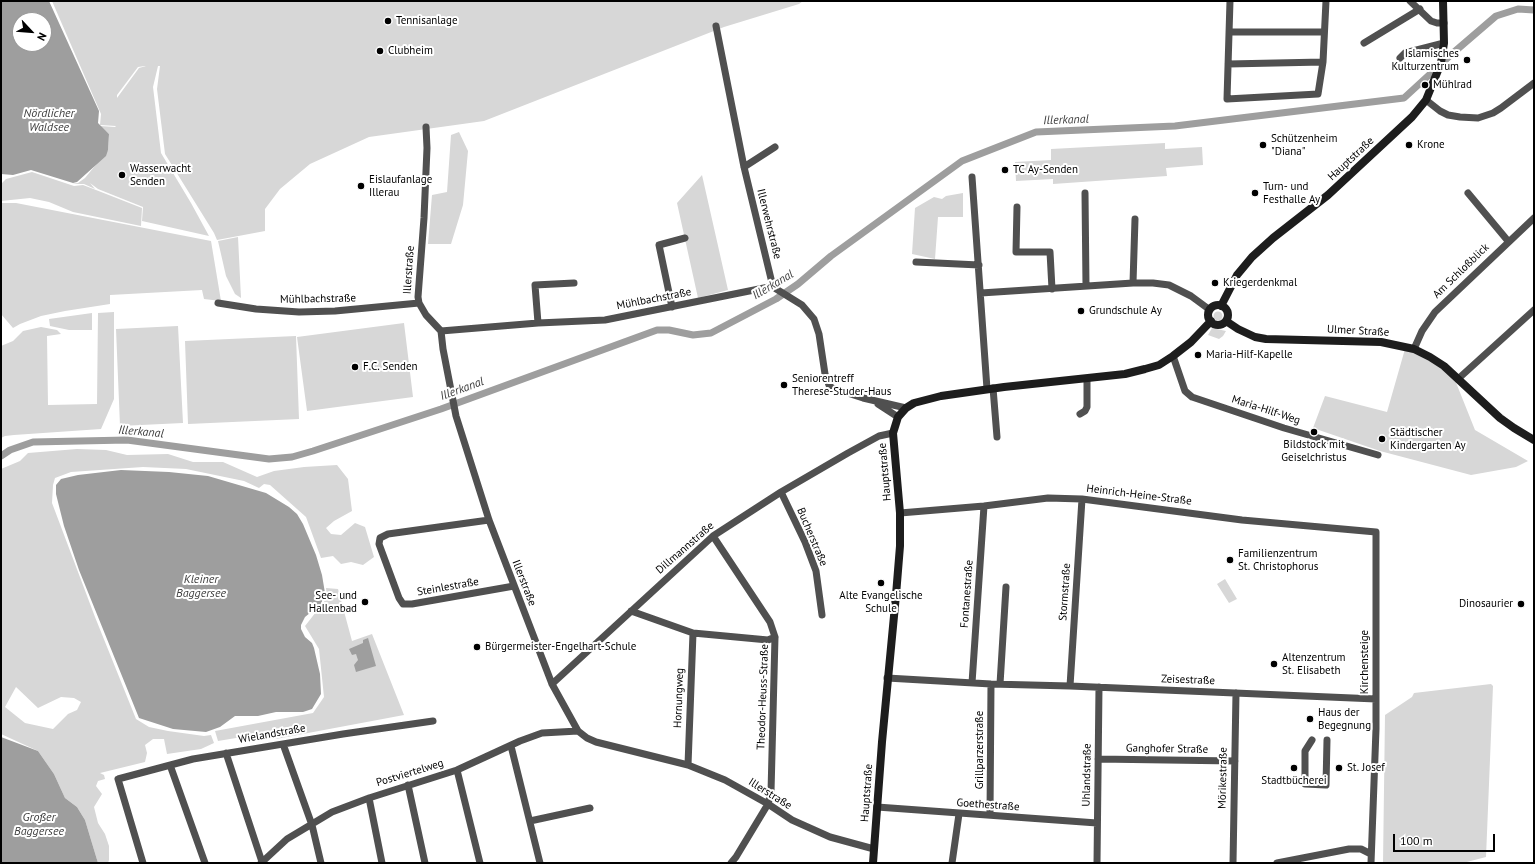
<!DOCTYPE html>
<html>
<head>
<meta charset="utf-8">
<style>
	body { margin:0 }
	#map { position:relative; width:1535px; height:864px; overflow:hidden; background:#fff; font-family:"PT Sans",sans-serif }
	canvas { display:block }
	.frame { position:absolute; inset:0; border:2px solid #000; pointer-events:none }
	.north { position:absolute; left:12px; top:12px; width:40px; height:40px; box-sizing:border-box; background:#fff; border:1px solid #999; border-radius:50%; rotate:116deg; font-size:11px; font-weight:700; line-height:16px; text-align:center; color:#000 }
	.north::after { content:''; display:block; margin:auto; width:14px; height:18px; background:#000; clip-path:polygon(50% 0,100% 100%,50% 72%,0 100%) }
	.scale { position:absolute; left:1393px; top:834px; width:102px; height:18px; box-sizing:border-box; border:2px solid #000; border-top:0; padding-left:5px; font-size:12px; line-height:14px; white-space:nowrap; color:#000; -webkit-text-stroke:3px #fff; paint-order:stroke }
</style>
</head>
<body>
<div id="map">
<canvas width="1535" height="864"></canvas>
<div class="frame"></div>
<div class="north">N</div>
<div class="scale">100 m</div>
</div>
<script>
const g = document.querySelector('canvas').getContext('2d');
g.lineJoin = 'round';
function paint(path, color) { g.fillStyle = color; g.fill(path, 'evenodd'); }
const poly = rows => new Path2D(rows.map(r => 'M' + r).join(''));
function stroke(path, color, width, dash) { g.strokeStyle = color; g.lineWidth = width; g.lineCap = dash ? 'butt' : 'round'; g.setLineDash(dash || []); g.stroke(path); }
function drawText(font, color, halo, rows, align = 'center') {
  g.font = font + ' "PT Sans",sans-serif'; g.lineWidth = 4; g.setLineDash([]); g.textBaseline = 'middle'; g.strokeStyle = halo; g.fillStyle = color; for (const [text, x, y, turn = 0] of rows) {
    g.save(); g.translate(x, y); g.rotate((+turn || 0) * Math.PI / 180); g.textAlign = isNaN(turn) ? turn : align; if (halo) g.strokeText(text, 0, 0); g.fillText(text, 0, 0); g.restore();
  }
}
paint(poly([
	[52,1,803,1,799,4,724,27,484,121,369,137,310,164,280,189,265,209,265,231,217,240,214,233,165,154,157,89,160,66,145,66,138,67,117,95,117,98,139,68,146,66,158,66,153,87,161,153,191,203,209,236,142,221,143,207,98,189,90,183,95,189,84,184,72,184,78,183,85,178,108,150,109,134,100,126,115,127,116,126,100,125,101,114],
	[459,132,468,151,463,205,451,244,428,244,432,195,447,192,451,135],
	[1165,143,1165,149,1202,147,1203,165,1166,168,1167,176,1053,184,1053,179,1016,181,1015,162,1051,160,1051,149],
	[32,172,74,186,83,185,96,190,142,208,141,226,73,212,49,202,30,198,1,201,1,184,6,179],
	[702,175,728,290,698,298,677,203],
	[963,193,963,217,938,217,935,259,912,254,915,208,934,197,942,199,946,196],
	[1,203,16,203,211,241,221,301,204,299,202,290,110,295,110,304,65,311,41,316,20,324,13,328,1,314],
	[238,237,241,298,235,294,226,276,218,241],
	'1213.5 316a4.5 4.5 0 1 1 9 0a4.5 4.5 0 1 1-9 0Z',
	[114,312,114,399,101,429,14,435,5,436,1,438,1,407,2,404,1,346,13,341,23,331,41,327,57,330,61,334,47,336,48,405,97,404,98,313],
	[92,313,92,330,69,330,50,326,49,319],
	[404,323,413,397,307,411,297,337],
	[178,326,183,423,120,426,116,329],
	[1212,328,1226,331,1223,336,1219,339,1208,335],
	[296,336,299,419,188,424,185,341],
	[1405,349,1438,363,1455,380,1475,430,1528,461,1516,467,1471,475,1380,451,1313,428,1325,396,1387,412],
	[77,449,106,450,127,455,168,454,193,462,223,462,257,477,274,471,304,467,337,465,348,479,352,511,334,521,326,528,331,534,341,535,355,523,365,527,374,557,363,565,351,562,341,564,333,556,321,558,306,517,270,485,264,484,259,488,244,481,186,469,143,467,71,472,55,478,53,485,52,503,95,617,136,719,149,727,168,731,204,736,211,735,214,743,201,749,167,754,164,739,153,739,145,745,147,753,145,762,100,773,104,775,105,779,98,781,96,786,102,794,94,807,98,823,105,834,109,846,109,860,108,863,98,863,85,820,77,807,65,798,54,774,38,751,1,734,1,469,20,461,28,453],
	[16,687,38,708,61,697,74,698,81,702,77,710,68,714,53,729,25,723,5,707],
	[1225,579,1237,599,1229,603,1217,584],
	[326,588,338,589,352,641,372,634,404,715,276,739,272,732,218,741,215,731,313,713,324,697,319,649,305,626,327,598],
	[1491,684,1493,686,1486,857,1463,863,1383,863,1385,715,1412,697,1414,693]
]), '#d7d7d7');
paint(poly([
	[1,1,49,1,99,111,98,123,109,134,108,150,106,156,77,182,73,183,31,170,13,175,1,174],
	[20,20,44,20,44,44,20,44],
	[121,470,169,472,208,476,266,493,289,507,297,514,303,524,316,555,322,575,325,593,321,604,305,617,301,625,301,629,305,637,312,643,314,648,320,674,321,694,312,709,303,712,276,712,258,716,235,716,220,727,206,732,173,729,139,718,79,570,64,526,56,494,56,485,61,479,78,475],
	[368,638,376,666,356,672,354,665,358,660,356,654,352,655,349,649,363,643,363,640],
	[1,737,38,751,54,774,65,798,77,807,85,820,98,863,1,863]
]), '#9e9e9e');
stroke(poly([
	[1,456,10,450,33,442,127,440,269,459,292,457,313,451,441,409,657,330,669,330,693,335,711,333,776,299,798,284,831,256,962,161,1036,132,1175,126,1404,98,1453,53,1496,16,1518,9,1534,10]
]), '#9e9e9e', 7);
stroke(poly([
	[1230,1,1227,99,1318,94,1323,62,1326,1],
	[1410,1,1431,21,1437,23,1444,23],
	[716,26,744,167,773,287,802,305,814,319,819,334,825,374,829,385,832,388,863,398,906,408],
	[1229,32,1324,32],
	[1364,43,1420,9],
	[1400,58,1405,53,1444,43],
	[1228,64,1323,62],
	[1426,100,1440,111,1448,115,1460,117,1478,118,1493,113,1501,108,1534,83],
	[426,127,427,148,424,218,418,297,419,303,426,315,441,331,443,349,456,416,489,520,552,684,578,731,587,738,596,742,688,765,725,780,768,804,792,820,830,837,874,849],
	[744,167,775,147],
	[972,177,987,389],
	[1085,193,1086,286],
	[1468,193,1508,241],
	[1017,207,1016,252,1050,252,1052,289],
	[916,262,979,265],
	[1133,283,1135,219],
	[981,293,1133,283,1153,283,1169,285,1191,296,1210,310],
	[218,303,256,309,299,312,335,311,419,303],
	[672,307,659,245,685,238],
	[538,323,535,285,574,283],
	[441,331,538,323,605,320,769,287,773,287],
	[1414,349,1422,331,1435,312,1534,218],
	[1173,356,1185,391,1192,397,1284,428,1378,455],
	[1458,379,1534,310],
	[993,388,997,437],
	[878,404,898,417],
	[1080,414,1085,411,1087,407,1087,379],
	[781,492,805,542,816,571,822,615],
	[900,513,984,506,1048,498,1082,499,1242,520,1376,532,1376,729,1371,863],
	[489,520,388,534,380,538,379,544,399,598,403,604,412,604,514,586],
	[713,536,770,622,775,637,771,792,768,804,736,857,731,863],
	[631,611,693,633,768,640,775,637],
	[887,678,991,684,1070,686,1376,699],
	[972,683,984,506],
	[552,684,713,536,781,492,848,453,879,436,893,433],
	[1000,684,1006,587],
	[1070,686,1082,499],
	[1312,740,1305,751,1305,784,1326,785,1327,740],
	[283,744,312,825,321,863],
	[511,746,540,863],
	[226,753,262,862],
	[1098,759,1235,761],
	[170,765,205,863],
	[688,765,693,633],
	[457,770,480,863],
	[408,785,425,863],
	[369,798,382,863],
	[877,807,1097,823],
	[990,815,991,684],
	[530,821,590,808],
	[143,863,118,779,193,759,343,734,433,721],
	[261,863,287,839,332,812,369,798,457,770,520,741,542,733,578,731],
	[952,863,959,814],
	[1097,863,1099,687],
	[1233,863,1236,693],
	[1277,863,1349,849,1361,849,1371,854]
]), '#505050', 7);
stroke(poly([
	'1208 315a10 10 0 1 1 20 0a10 10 0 1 1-20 0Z',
	[1221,306,1237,275,1252,257,1273,238,1328,195,1412,117,1426,100,1441,63,1444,43,1443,1],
	[1226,321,1238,329,1255,337,1266,339,1381,342,1414,349,1430,357,1444,366,1500,418,1514,428,1534,440],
	[873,863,882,742,896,595,900,546,900,513,893,433,898,417,906,408,914,403,941,396,1004,387,1125,374,1145,369,1159,365,1173,356,1191,342,1211,321]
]), '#1d1d1d', 8);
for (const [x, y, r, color] of [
	[388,21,4,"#000"],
	[380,51,4,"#000"],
	[1467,60,4,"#000"],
	[1425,85,4,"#000"],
	[1263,145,4,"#000"],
	[1409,145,4,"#000"],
	[1005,170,4,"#000"],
	[122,175,4,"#000"],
	[361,186,4,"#000"],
	[1255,193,4,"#000"],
	[1215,283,4,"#000"],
	[1081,311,4,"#000"],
	[1198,355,4,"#000"],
	[355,367,4,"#000"],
	[784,385,4,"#000"],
	[1314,432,4,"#000"],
	[1382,439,4,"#000"],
	[1230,560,4,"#000"],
	[881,583,4,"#000"],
	[365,602,4,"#000"],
	[1521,604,4,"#000"],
	[477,647,4,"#000"],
	[1274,664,4,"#000"],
	[1310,719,4,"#000"],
	[1294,768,4,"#000"],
	[1339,768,4,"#000"]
]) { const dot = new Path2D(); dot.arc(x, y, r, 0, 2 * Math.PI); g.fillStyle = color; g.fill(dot); stroke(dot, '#fff', 1.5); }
drawText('11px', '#000', '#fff', [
	["Tennisanlage",396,21],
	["Clubheim",388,51],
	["Islamisches",1459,54,"right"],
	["Kulturzentrum",1459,67,"right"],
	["Mühlrad",1433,85],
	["Schützenheim",1271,139],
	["\"Diana\"",1271,152],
	["Krone",1417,145],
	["Wasserwacht",130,169],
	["Senden",130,182],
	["TC Ay-Senden",1013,170],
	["Eislaufanlage",369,180],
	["Illerau",369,193],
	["Turn- und",1263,187],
	["Festhalle Ay",1263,200],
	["Kriegerdenkmal",1223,283],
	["Grundschule Ay",1089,311],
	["Maria-Hilf-Kapelle",1206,355],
	["F.C. Senden",363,367],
	["Seniorentreff",792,379],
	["Therese-Studer-Haus",792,392],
	["Städtischer",1390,433],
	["Kindergarten Ay",1390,446],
	["Bildstock mit",1314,445,"center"],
	["Geiselchristus",1314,458,"center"],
	["Familienzentrum",1238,554],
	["St. Christophorus",1238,567],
	["See- und",357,596,"right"],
	["Hallenbad",357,609,"right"],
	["Alte Evangelische",881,596,"center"],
	["Schule",881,609,"center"],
	["Dinosaurier",1513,604,"right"],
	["Bürgermeister-Engelhart-Schule",485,647],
	["Altenzentrum",1282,658],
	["St. Elisabeth",1282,671],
	["Haus der",1318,713],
	["Begegnung",1318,726],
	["St. Josef",1347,768],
	["Stadtbücherei",1294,781,"center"]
], 'left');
drawText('11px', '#000', '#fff', [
	["Hauptstraße",1351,159,-43],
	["Illerwehrstraße",769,224,76],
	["Illerstraße",409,270,-86],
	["Am Schloßblick",1461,271,-44],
	["Mühlbachstraße",318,299,-1],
	["Mühlbachstraße",654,299,-11],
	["Ulmer Straße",1358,331,3],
	["Maria-Hilf-Weg",1266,410,18],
	["Hauptstraße",885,472,-95],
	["Heinrich-Heine-Straße",1139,495,7],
	["Bucherstraße",812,537,67],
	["Dillmannstraße",685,548,-41],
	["Illerstraße",524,583,69],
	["Steinlestraße",448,587,-10],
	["Stormstraße",1065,592,-86],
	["Fontanestraße",967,594,-86],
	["Kirchensteige",1365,662,-90],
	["Zeisestraße",1188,680,2],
	["Theodor-Heuss-Straße",763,697,-88],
	["Hornungweg",679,698,-88],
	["Wielandstraße",272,734,-10],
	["Ganghofer Straße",1167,749,1],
	["Grillparzerstraße",980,750,-90],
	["Postviertelweg",410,773,-17],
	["Uhlandstraße",1087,775,-89],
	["Mörikestraße",1223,778,-89],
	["Hauptstraße",867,793,-86],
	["Illerstraße",770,794,32],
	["Goethestraße",988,805,4]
]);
drawText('italic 12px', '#3f3f3f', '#fff', [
	["Nördlicher",49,114],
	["Waldsee",49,128],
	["Illerkanal",1066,120,-2],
	["Illerkanal",773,285,-31],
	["Illerkanal",462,389,-20],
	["Illerkanal",141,432,5],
	["Kleiner",201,580],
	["Baggersee",201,594],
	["Großer",39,818],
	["Baggersee",39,832]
]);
</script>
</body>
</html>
